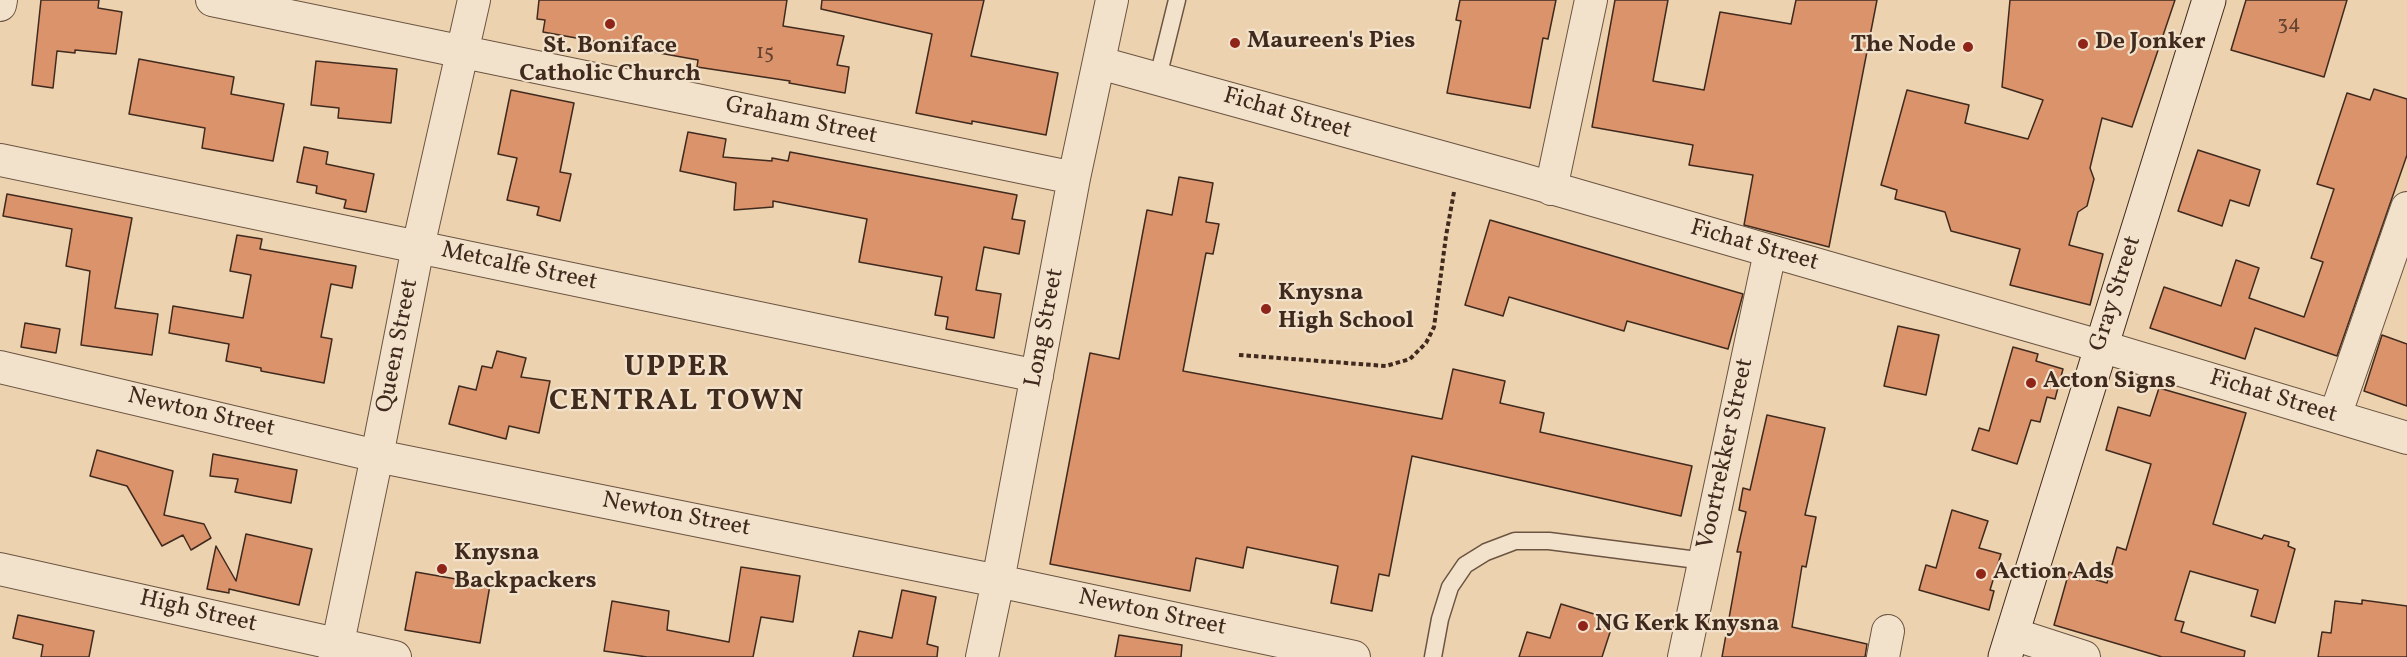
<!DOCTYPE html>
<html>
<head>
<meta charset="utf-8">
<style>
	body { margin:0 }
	canvas { display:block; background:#ecd2af }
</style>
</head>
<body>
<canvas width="2407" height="657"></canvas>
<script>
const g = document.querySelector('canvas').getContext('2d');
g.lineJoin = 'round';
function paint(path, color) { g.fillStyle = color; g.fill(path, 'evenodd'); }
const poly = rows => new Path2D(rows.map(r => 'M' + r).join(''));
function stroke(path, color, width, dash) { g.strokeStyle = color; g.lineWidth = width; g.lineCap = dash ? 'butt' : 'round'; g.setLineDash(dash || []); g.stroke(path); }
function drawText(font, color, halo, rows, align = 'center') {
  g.font = font + ' Vollkorn,serif'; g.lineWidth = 4.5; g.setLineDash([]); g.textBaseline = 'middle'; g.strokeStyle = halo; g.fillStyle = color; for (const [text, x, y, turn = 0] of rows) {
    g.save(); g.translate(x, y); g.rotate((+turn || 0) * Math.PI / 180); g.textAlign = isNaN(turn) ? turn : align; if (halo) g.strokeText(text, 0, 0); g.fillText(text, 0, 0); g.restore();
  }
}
const building = poly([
	[41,0,99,0,98,8,122,12,116,54,75,50,75,53,57,51,53,88,32,85,41,0],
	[539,0,787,0,783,26,844,36,837,65,849,67,845,93,789,83,790,81,697,67,698,60,543,32,545,20,537,19,539,0],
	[822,0,984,0,971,56,1058,73,1046,135,972,121,972,124,916,113,932,34,821,9,822,0],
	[1460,0,1556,0,1548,39,1543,38,1530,108,1447,93,1461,21,1456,20,1460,0],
	[1615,0,1668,0,1653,81,1704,90,1720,12,1791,24,1796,0,1877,0,1829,247,1744,225,1753,175,1689,165,1693,145,1592,127,1615,0],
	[2010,0,2175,0,2132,127,2102,118,2090,168,2094,179,2087,206,2078,212,2069,245,2103,254,2090,305,2010,285,2020,249,1951,231,1945,212,1895,199,1897,190,1881,185,1907,90,1969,105,1965,123,2028,139,2043,100,2002,87,2010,0],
	[2246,0,2347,0,2324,77,2231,50,2246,0],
	[139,59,234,77,231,94,284,104,273,161,202,148,205,128,129,114,139,59],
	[316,61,397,69,391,123,338,118,339,108,311,105,316,61],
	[2374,89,2407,99,2407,155,2337,356,2255,328,2245,359,2150,328,2164,287,2221,306,2236,260,2259,268,2249,298,2304,317,2323,262,2311,258,2334,189,2317,184,2347,93,2370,100,2374,89],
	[511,90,574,103,560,172,571,174,560,221,537,215,539,207,507,200,517,158,498,154,511,90],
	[688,132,726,139,723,157,772,161,772,158,788,161,790,152,1017,195,1012,219,1025,221,1019,254,984,247,976,290,1001,294,994,338,946,329,948,317,935,315,942,277,859,262,867,219,773,201,773,207,734,210,736,183,680,171,688,132],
	[304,147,328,152,326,164,374,174,366,212,344,208,346,200,316,193,317,186,297,182,304,147],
	[2198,150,2260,170,2249,206,2230,200,2222,226,2178,211,2198,150],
	[1179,177,1213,183,1206,222,1219,224,1213,254,1206,253,1183,371,1442,419,1453,369,1505,381,1500,403,1544,413,1540,432,1692,466,1681,516,1412,456,1389,576,1379,574,1372,611,1331,603,1338,566,1247,547,1243,568,1196,558,1190,591,1050,564,1090,353,1119,359,1147,210,1172,215,1179,177],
	[7,194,132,218,115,308,158,314,152,355,81,345,90,271,66,266,72,229,3,216,7,194],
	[1490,220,1743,294,1728,349,1627,321,1624,331,1509,297,1503,316,1465,305,1490,220],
	[237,235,262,239,260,249,356,266,352,288,331,284,321,337,332,339,324,383,261,371,261,368,226,361,229,344,169,333,173,306,243,318,251,275,230,271,237,235],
	[25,323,60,329,56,353,21,347,25,323],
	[1898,326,1939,335,1926,395,1884,386,1898,326],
	[2382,335,2407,344,2407,406,2364,391,2382,335],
	[2013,347,2038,354,2036,361,2063,369,2055,399,2047,397,2040,422,2031,420,2017,464,1972,450,1979,428,1989,431,2013,347],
	[497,351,526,358,521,377,550,381,539,433,509,426,506,439,449,424,459,386,476,390,482,366,492,368,497,351],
	[2159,388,2246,413,2213,524,2262,539,2264,535,2289,542,2288,546,2295,549,2275,623,2251,616,2258,590,2190,571,2175,620,2184,622,2181,632,2245,651,2244,657,2162,657,2054,625,2069,572,2107,583,2117,547,2126,550,2151,464,2106,450,2118,407,2150,416,2159,388],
	[1767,415,1825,428,1805,515,1816,517,1806,567,1802,566,1792,627,1867,644,1865,657,1722,657,1741,552,1737,552,1746,512,1739,510,1743,488,1750,490,1767,415],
	[97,450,173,471,164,515,204,524,211,538,191,550,183,535,162,546,127,486,90,476,97,450],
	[213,454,297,470,291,503,235,492,238,479,210,476,213,454],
	[1952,510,1988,521,1979,548,2001,554,1990,590,1994,591,1989,610,1919,590,1926,565,1936,568,1952,510],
	[246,534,312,549,299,605,229,589,229,593,207,589,216,546,236,581,246,534],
	[741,567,800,576,793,622,761,617,753,657,647,657,604,651,612,601,669,611,667,630,729,642,741,567],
	[416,572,490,585,480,643,405,630,416,572],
	[902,590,936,597,927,644,938,647,937,657,853,657,859,631,892,638,902,590],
	[2362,600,2407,606,2407,657,2318,657,2322,632,2331,633,2335,601,2362,604,2362,600],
	[1561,604,1614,620,1602,657,1519,657,1527,632,1550,638,1561,604],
	[18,615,94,631,89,657,41,657,43,645,13,638,18,615],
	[1119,635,1182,645,1181,657,1115,657,1119,635]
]);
paint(building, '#da936b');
stroke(building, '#402a1e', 1.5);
const lane = poly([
	[1158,77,1177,0],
	[1433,657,1440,619,1450,587,1465,565,1486,552,1515,541,1549,541,1705,561]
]);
const street = poly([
	[212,0,1074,178],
	[0,5,1,0],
	[1100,63,1517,178,2100,346,2407,438],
	[0,160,1037,376],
	[1551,189,1591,0],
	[0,367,377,456,998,581,1354,657],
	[2335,416,2407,208],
	[0,569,395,657],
	[2013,634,2084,657],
	[335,657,377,456,418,247,474,0],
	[982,657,998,581,1074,178,1112,0],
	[1684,657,1770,252],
	[1883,657,1888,631]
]);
const secondary = poly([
	[2005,657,2209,0]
]);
stroke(lane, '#6b5442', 19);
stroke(street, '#6b5442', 34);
stroke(secondary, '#402a1e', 35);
stroke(poly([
	[1239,355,1386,366,1410,359,1426,343,1434,327,1446,236,1454,192]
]), '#402a1e', 4, [4.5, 3]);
stroke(lane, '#f3e2cb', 16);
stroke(street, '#f3e2cb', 32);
stroke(secondary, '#f3e2cb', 33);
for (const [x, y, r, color] of [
	[610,24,6,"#8f2418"],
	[1235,43,6,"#8f2418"],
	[2083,44,6,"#8f2418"],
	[1968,47,6,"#8f2418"],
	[1266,309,6,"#8f2418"],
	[2031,383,6,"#8f2418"],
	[442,569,6,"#8f2418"],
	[1981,574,6,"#8f2418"],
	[1583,626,6,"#8f2418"]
]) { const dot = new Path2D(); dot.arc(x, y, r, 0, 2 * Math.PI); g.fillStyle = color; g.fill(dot); stroke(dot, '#f3e2cb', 2); }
drawText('21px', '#664431', null, [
	["34",2289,25],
	["15",765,54]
]);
drawText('bold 24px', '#402a1e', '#f3e2cb', [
	["Maureen's Pies",1247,43],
	["De Jonker",2095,44],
	["The Node",1956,47,"right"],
	["St. Boniface",610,48,"center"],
	["Catholic Church",610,76,"center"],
	["Knysna",1278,295],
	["High School",1278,323],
	["Acton Signs",2043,383],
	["Knysna",454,555],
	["Backpackers",454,583],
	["Action Ads",1993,574],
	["NG Kerk Knysna",1595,626]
], 'left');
drawText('24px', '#402a1e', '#f3e2cb', [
	["Fichat Street",1287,115,16],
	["Graham Street",801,122,12],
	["Fichat Street",1754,247,16],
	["Metcalfe Street",519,268,12],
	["Gray Street",2117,294,-72],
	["Long Street",1046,328,-79],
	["Queen Street",399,346,-79],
	["Fichat Street",2273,398,17],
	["Newton Street",201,414,13],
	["Voortrekker Street",1727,454,-78],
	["Newton Street",676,516,11],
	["High Street",198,613,13],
	["Newton Street",1152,614,12]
]);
g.letterSpacing = '1.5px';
drawText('bold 30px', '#402a1e', '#f3e2cb', [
	["UPPER",677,369],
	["CENTRAL TOWN",677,403]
]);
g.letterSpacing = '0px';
</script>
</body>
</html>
